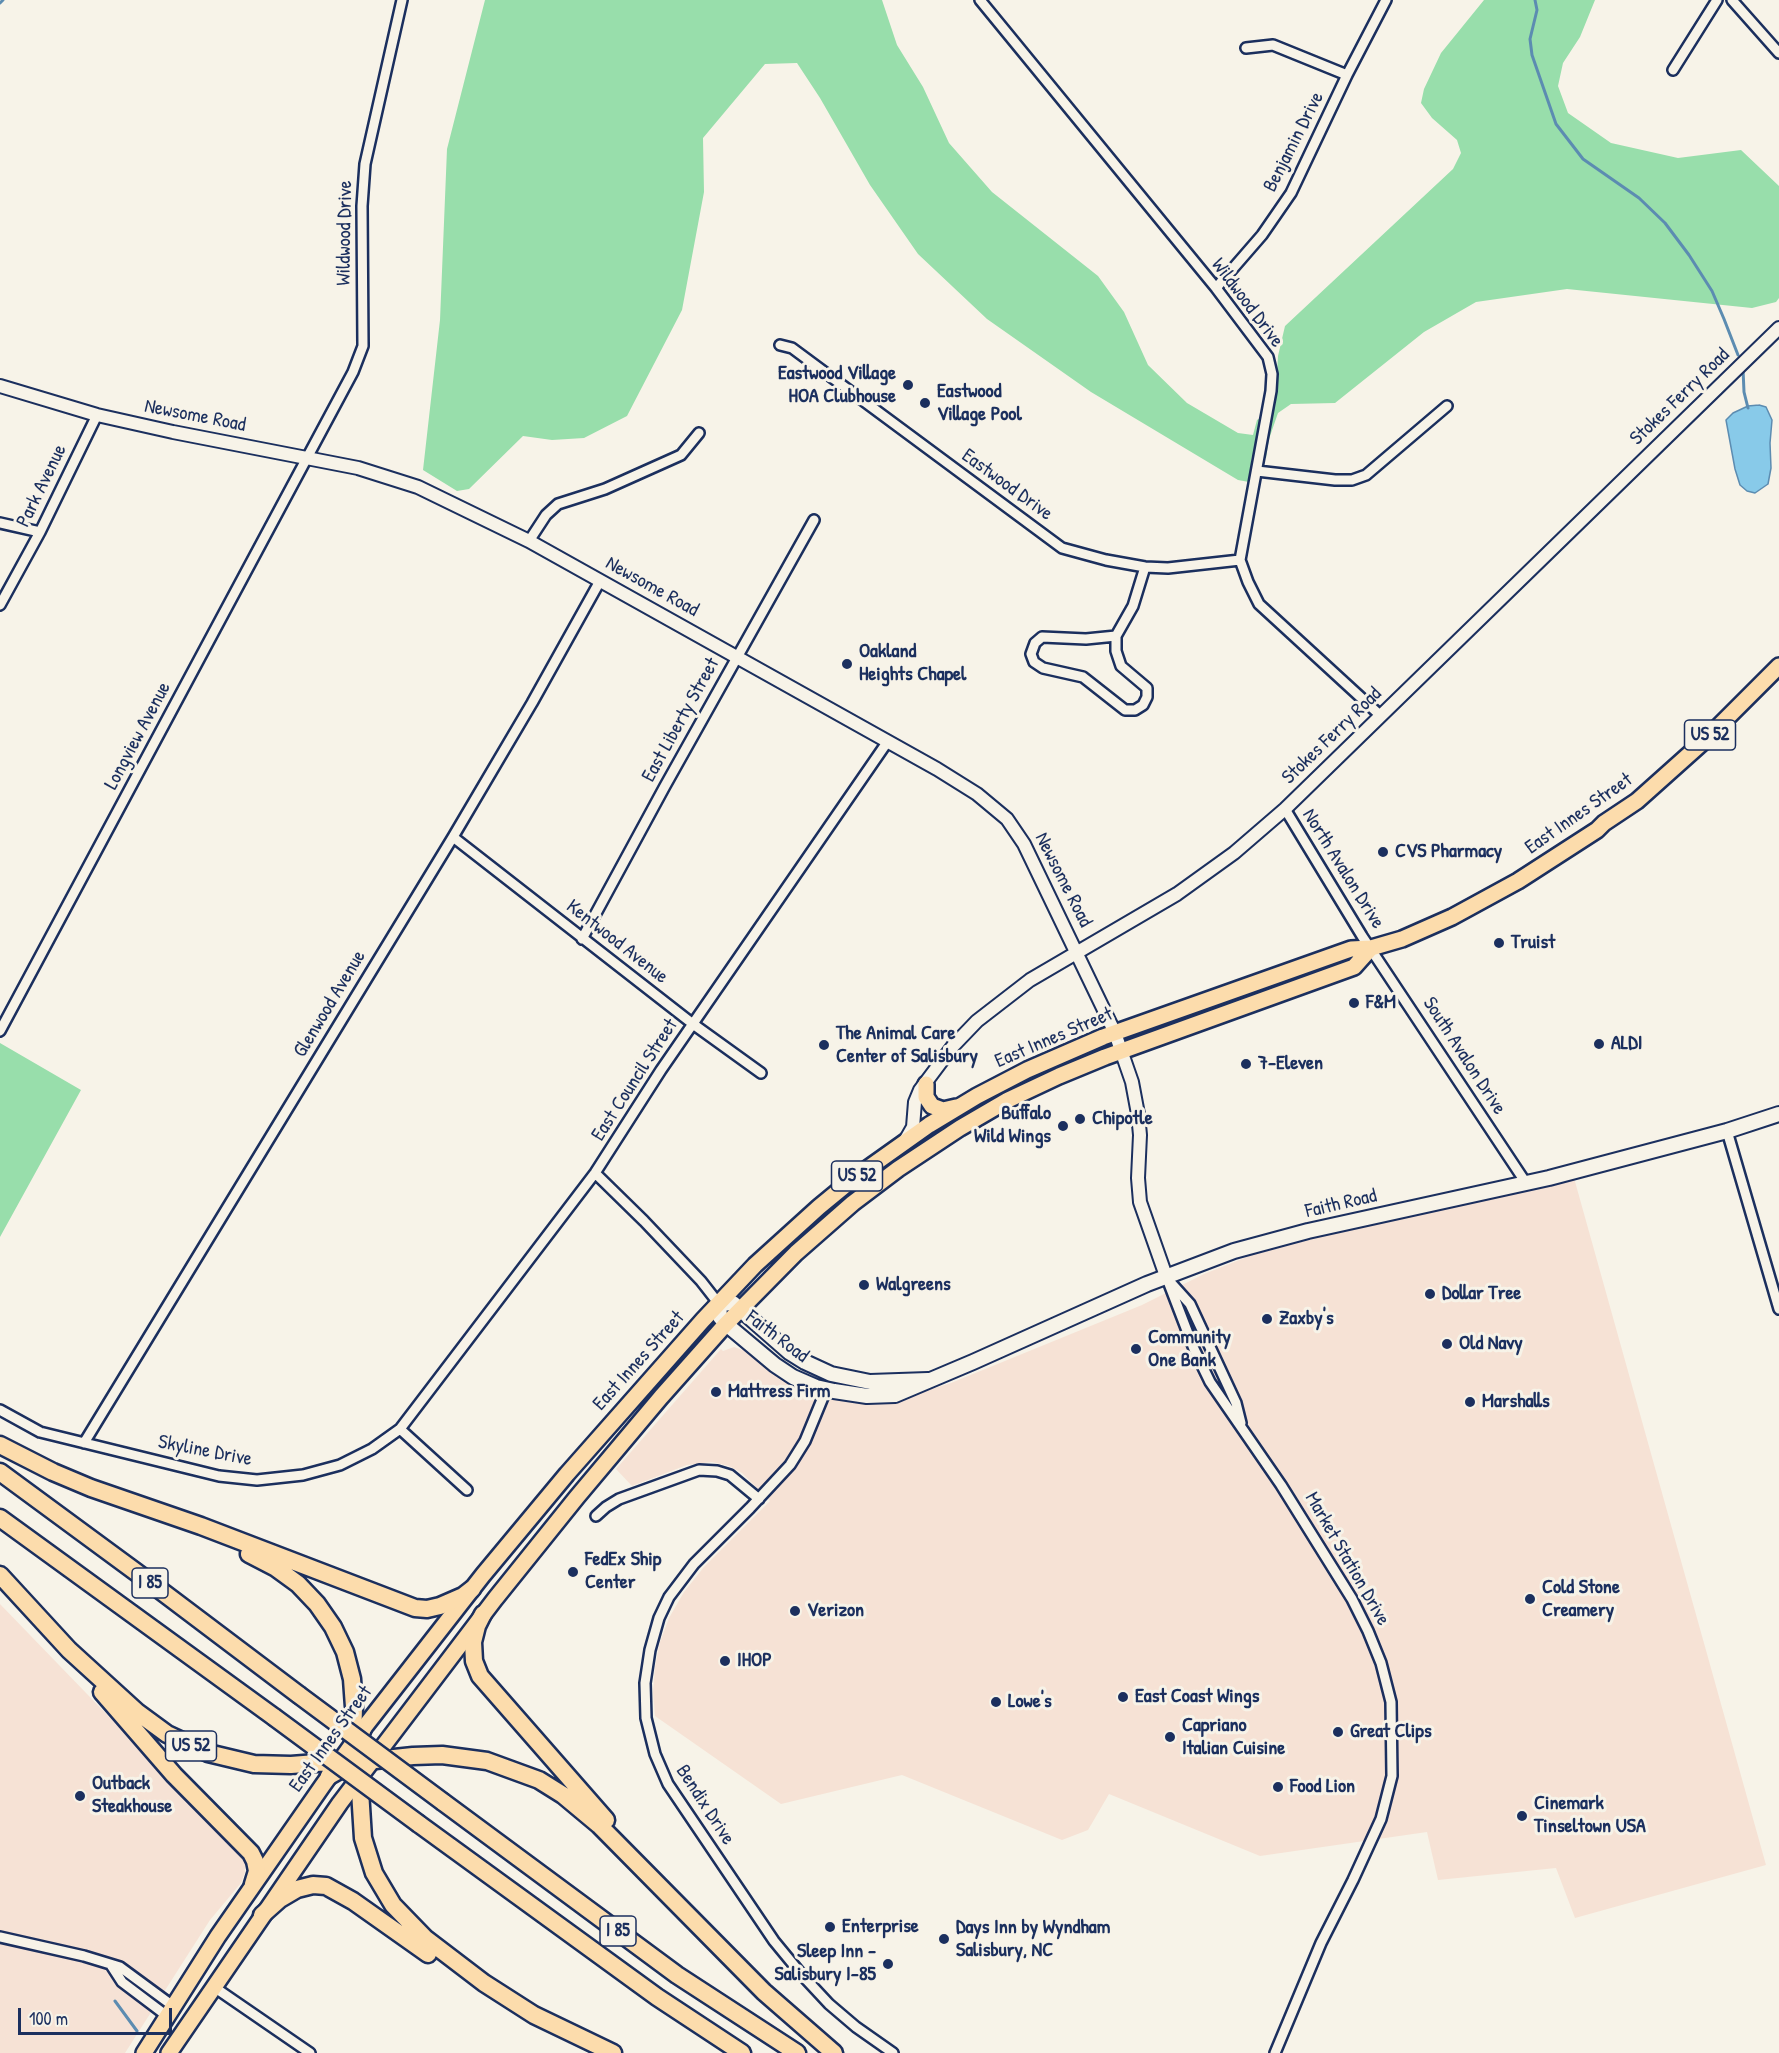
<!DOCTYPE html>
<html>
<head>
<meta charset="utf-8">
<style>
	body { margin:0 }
	#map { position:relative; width:1779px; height:2053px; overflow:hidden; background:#f7f3e8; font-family:"Patrick Hand",sans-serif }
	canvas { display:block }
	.scale { position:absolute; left:18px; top:2008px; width:154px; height:27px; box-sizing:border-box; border:3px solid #1b2f5e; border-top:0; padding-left:8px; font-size:18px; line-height:21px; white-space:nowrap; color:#1b2f5e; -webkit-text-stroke:4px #f7f3e8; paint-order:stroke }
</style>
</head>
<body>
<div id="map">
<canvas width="1779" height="2053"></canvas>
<div class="scale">100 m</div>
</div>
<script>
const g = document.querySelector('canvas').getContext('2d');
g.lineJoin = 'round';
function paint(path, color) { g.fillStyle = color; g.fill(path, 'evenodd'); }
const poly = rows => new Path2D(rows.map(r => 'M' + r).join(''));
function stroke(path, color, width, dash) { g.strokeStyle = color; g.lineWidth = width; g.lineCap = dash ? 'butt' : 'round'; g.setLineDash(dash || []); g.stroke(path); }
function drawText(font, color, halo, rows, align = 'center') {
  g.font = font + ' "Patrick Hand",sans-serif'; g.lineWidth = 6; g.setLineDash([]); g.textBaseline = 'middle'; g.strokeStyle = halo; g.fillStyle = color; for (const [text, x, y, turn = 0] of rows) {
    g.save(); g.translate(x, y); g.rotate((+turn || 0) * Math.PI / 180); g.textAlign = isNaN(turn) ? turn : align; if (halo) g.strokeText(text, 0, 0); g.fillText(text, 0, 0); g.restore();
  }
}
paint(poly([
	[1574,1178,1766,1865,1575,1918,1556,1868,1438,1880,1427,1832,1260,1856,1109,1794,1088,1830,1062,1840,902,1775,781,1804,655,1716,653,1692,655,1667,660,1642,669,1618,684,1592,704,1567,770,1501,742,1473,729,1466,712,1462,687,1465,632,1486,616,1469,721,1349,723,1351,734,1347,743,1350,798,1383,906,1397,951,1383,1142,1305,1204,1274,1252,1255,1397,1217],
	[0,1604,234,1846,245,1861,245,1872,241,1883,210,1920,125,2053,0,2053]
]), '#f6e2d5');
paint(poly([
	[485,0,882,0,897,45,923,87,949,143,992,192,1098,276,1124,312,1148,365,1187,403,1238,433,1253,435,1257,420,1275,408,1278,356,1285,326,1453,169,1461,153,1457,140,1432,118,1421,103,1424,89,1441,53,1484,0,1595,0,1580,37,1563,63,1558,86,1568,113,1611,143,1678,158,1741,150,1779,186,1779,298,1776,302,1752,308,1567,289,1476,302,1424,332,1335,403,1291,404,1278,413,1269,439,1266,458,1252,456,1249,482,1238,480,1091,392,987,319,918,254,870,185,820,98,797,63,765,64,703,138,704,192,682,310,627,416,584,438,552,440,523,436,469,489,457,491,423,470,440,320,447,149],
	[0,1043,81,1090,0,1237]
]), '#98deab');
const water = poly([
	[1759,405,1766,407,1772,420,1770,443,1771,468,1768,484,1755,493,1747,491,1740,485,1735,469,1726,420,1733,413,1748,406,1759,405]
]);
paint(water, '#88cae9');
stroke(water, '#5c8cb1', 1.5);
stroke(poly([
	[1535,0,1537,10,1530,39,1532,55,1556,124,1583,159,1639,198,1665,223,1689,255,1712,291,1724,319,1738,355],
	[0,3,3,0],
	[1743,369,1744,392,1748,408],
	[115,2001,137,2031]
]), '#5c8cb1', 3);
const minor = poly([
	[980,0,1216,288,1268,357,1272,374,1271,391,1240,560,1248,582,1259,604,1381,716],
	[1732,0,1779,53],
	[1246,48,1273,45,1347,75],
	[1673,70,1717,0],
	[1216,288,1262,235,1291,193,1347,75,1386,0],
	[780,345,792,348,1062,548,1106,560,1145,567,1168,568,1240,560],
	[1257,471,1335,480,1352,480,1366,475,1447,406],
	[0,523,40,532],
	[529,541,546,515,558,504,605,489,681,455,699,433],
	[0,605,40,532,97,415],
	[1116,636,1116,651,1121,666,1147,688,1147,697,1143,705,1135,710,1125,710,1083,677,1043,668,1034,662,1031,654,1035,643,1042,637,1086,639,1116,636],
	[1116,636,1133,606,1145,567],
	[1285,809,1362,936,1526,1183],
	[453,837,693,1024,761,1073],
	[582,939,665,786,814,520],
	[0,1031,353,372,363,346,362,206,365,164,402,0],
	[1727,1131,1779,1309],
	[595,1173,644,1221,701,1281,719,1304],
	[1166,1276,1194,1349,1210,1382,1281,1485,1352,1599,1368,1631,1381,1663,1391,1702,1392,1776,1381,1819,1353,1880,1321,1943,1275,2053],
	[1172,1284,1190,1304,1236,1403,1241,1423],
	[826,1390,805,1441,790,1465,750,1508,694,1564,669,1597,659,1618,650,1650,645,1683,646,1718,655,1754,668,1784,774,1941,802,1975,829,2004,856,2027,893,2053],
	[0,1410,40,1432,219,1476,257,1480,303,1475,340,1465,372,1449,400,1429,595,1173,661,1070,888,741],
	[400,1429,467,1490],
	[84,1443,453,837,532,703,600,581],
	[596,1516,606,1507,619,1499,699,1470,717,1471,730,1475,759,1499],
	[0,1937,84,1956,120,1967,173,2006],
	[111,1965,122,1982,167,2016],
	[214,1987,310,2053]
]);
const tertiary = poly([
	[0,386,97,415,173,432,358,468,418,487,529,541,937,769,977,794,1007,819,1024,844,1115,1033,1132,1082,1138,1114,1140,1135,1138,1178,1140,1202,1166,1276],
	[905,1141,913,1127,915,1102,920,1090,953,1046,977,1021,1030,980,1177,894,1234,853,1285,809,1779,328]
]);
const secondary = poly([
	[928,1380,870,1382,831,1374,805,1362,789,1352,733,1303,719,1304,720,1317,726,1324,775,1365,793,1377,816,1387,834,1391,867,1396,895,1395,973,1362,1147,1284,1234,1251,1308,1231,1549,1178,1727,1131,1779,1114]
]);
const primary = poly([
	[926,1084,926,1097,932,1106,943,1110,956,1107],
	[144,2053,218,1936,323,1785,366,1725,483,1575,567,1474,703,1320,755,1265,819,1207,853,1179,929,1125,977,1096,1027,1070,1103,1037,1351,949,1371,948,1402,939,1452,917,1518,881,1597,830,1604,823,1637,801,1703,742,1779,666],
	[169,2053,340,1803,495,1599,577,1497,661,1397,725,1325,796,1253,853,1203,898,1169,960,1128,1008,1100,1059,1076,1105,1057,1354,967,1371,948]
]);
const motorway = poly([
	[0,1445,53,1472,91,1488,201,1526,415,1608,427,1609,440,1606,463,1596,472,1589],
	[0,1472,140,1575,299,1695],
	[0,1518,274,1717],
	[249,1554,276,1568,298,1584,317,1604,333,1627,345,1652,352,1679,354,1707,353,1742],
	[0,1575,69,1650,137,1712,167,1734,208,1753,254,1764,291,1765,342,1761],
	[483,1614,477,1626,473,1642,474,1661,480,1676,606,1820],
	[102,1692,174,1775,251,1853,255,1861,257,1871,253,1884],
	[363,1728,359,1740,358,1759,363,1838,374,1873,393,1905,425,1938,484,1983,534,2015,613,2053],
	[329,1776,345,1767,366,1761,413,1756,442,1755,487,1761,539,1780,563,1795,599,1825,764,1992,834,2053],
	[443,1802,677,1975,797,2053],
	[419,1824,657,1997,742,2053],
	[262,1915,280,1899,297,1889,313,1885,326,1886,353,1901,428,1954]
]);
stroke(minor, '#1b2f5e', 14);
stroke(tertiary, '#1b2f5e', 16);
stroke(secondary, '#1b2f5e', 18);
stroke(primary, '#1b2f5e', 20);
stroke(motorway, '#1b2f5e', 21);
stroke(minor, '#f7f3e8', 9);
stroke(tertiary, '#f7f3e8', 12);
stroke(secondary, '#f7f3e8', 14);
stroke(primary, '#fcdcac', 15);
stroke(motorway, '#fcdcac', 16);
const motorwayBridge = poly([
	[299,1695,443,1802],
	[274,1717,419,1824]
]);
stroke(motorwayBridge, '#1b2f5e', 21, []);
stroke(motorwayBridge, '#fcdcac', 16);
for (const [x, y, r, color] of [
	[908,385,6,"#1b2f5e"],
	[925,403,6,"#1b2f5e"],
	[847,664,6,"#1b2f5e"],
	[1383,852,6,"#1b2f5e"],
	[1499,943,6,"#1b2f5e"],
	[1354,1003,6,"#1b2f5e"],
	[1599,1044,6,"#1b2f5e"],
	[824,1045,6,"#1b2f5e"],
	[1246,1064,6,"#1b2f5e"],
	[1080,1119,6,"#1b2f5e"],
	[1063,1126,6,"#1b2f5e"],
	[864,1285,6,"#1b2f5e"],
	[1430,1294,6,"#1b2f5e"],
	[1267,1319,6,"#1b2f5e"],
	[1447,1344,6,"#1b2f5e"],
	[1136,1349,6,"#1b2f5e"],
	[716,1392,6,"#1b2f5e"],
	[1470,1402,6,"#1b2f5e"],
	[573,1572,6,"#1b2f5e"],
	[1530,1599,6,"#1b2f5e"],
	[795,1611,6,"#1b2f5e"],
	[725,1661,6,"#1b2f5e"],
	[1123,1697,6,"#1b2f5e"],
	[996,1702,6,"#1b2f5e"],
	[1338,1732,6,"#1b2f5e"],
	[1170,1737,6,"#1b2f5e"],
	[1278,1787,6,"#1b2f5e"],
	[80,1796,6,"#1b2f5e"],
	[1522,1816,6,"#1b2f5e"],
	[830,1927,6,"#1b2f5e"],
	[944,1939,6,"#1b2f5e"],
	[888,1964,6,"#1b2f5e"]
]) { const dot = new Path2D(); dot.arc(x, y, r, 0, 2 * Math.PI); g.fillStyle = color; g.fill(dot); stroke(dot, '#f7f3e8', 2); }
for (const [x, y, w] of [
	[1710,735,51],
	[857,1176,51],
	[150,1583,36],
	[191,1746,51],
	[618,1931,36]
]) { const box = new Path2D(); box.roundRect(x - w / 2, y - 15, w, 30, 4.5); g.fillStyle = '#f7f3e8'; g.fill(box); stroke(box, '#1b2f5e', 1.5); }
drawText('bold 18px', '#1b2f5e', null, [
	["US 52",1710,735],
	["US 52",857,1176],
	["I 85",150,1583],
	["US 52",191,1746],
	["I 85",618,1931]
]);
drawText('20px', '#1b2f5e', '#f7f3e8', [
	["Benjamin Drive",1294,142,-63],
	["Wildwood Drive",345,233,-89],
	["Wildwood Drive",1247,303,53],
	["Stokes Ferry Road",1680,397,-44],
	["Newsome Road",195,416,11],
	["Eastwood Drive",1007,485,36],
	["Park Avenue",42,486,-64],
	["Newsome Road",652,587,29],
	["East Liberty Street",681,720,-61],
	["Longview Avenue",138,736,-62],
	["Stokes Ferry Road",1332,736,-44],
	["East Innes Street",1579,814,-35],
	["North Avalon Drive",1343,869,58],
	["Newsome Road",1063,880,63],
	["Kentwood Avenue",617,942,38],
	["Glenwood Avenue",330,1004,-59],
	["East Innes Street",1054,1038,-23],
	["South Avalon Drive",1464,1056,57],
	["East Council Street",635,1080,-57],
	["Faith Road",1341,1204,-13],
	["Faith Road",777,1337,37],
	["East Innes Street",639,1361,-48],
	["Skyline Drive",205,1451,11],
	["Market Station Drive",1347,1559,60],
	["East Innes Street",331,1739,-54],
	["Bendix Drive",705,1805,57]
]);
drawText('bold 20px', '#1b2f5e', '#f7f3e8', [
	["Eastwood Village",896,374,"right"],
	["HOA Clubhouse",896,397,"right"],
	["Eastwood",937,392],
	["Village Pool",937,415],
	["Oakland",859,652],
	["Heights Chapel",859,675],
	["CVS Pharmacy",1395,852],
	["Truist",1511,943],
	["F&M",1366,1003],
	["The Animal Care",836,1034],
	["Center of Salisbury",836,1057],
	["ALDI",1611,1044],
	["7-Eleven",1258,1064],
	["Buffalo",1051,1114,"right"],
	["Wild Wings",1051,1137,"right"],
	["Chipotle",1092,1119],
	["Walgreens",876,1285],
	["Dollar Tree",1442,1294],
	["Zaxby's",1279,1319],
	["Community",1148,1338],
	["One Bank",1148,1361],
	["Old Navy",1459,1344],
	["Mattress Firm",728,1392],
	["Marshalls",1482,1402],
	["FedEx Ship",585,1560],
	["Center",585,1583],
	["Cold Stone",1542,1588],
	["Creamery",1542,1611],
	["Verizon",807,1611],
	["IHOP",737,1661],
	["East Coast Wings",1135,1697],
	["Lowe's",1008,1702],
	["Capriano",1182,1726],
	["Italian Cuisine",1182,1749],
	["Great Clips",1350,1732],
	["Outback",92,1784],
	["Steakhouse",92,1807],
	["Food Lion",1290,1787],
	["Cinemark",1534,1804],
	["Tinseltown USA",1534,1827],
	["Enterprise",842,1927],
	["Days Inn by Wyndham",956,1928],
	["Salisbury, NC",956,1951],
	["Sleep Inn -",876,1952,"right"],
	["Salisbury I-85",876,1975,"right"]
], 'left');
</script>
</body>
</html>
